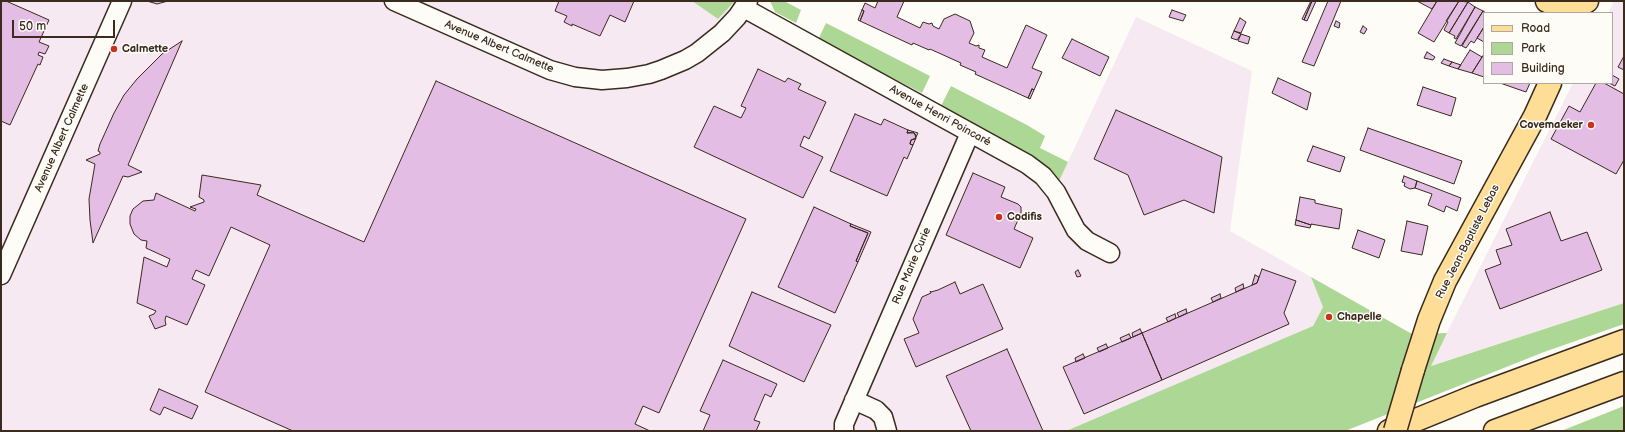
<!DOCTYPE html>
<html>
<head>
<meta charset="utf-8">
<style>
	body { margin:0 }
	#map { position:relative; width:1625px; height:432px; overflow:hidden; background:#fdfcf7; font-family:"Balsamiq Sans",sans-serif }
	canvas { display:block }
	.frame { position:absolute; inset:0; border:2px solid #3b2a1e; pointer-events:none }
	.legend { position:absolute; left:1483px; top:12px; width:130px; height:72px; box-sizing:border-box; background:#fdfcf7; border:1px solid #afa8a0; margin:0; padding:5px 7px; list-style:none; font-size:12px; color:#3b2a1e }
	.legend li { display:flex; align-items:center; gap:8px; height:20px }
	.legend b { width:20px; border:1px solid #afa8a0 }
	.scale { position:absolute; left:12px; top:20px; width:103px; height:18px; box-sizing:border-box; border:2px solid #3b2a1e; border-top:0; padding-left:5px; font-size:12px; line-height:14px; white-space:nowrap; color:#3b2a1e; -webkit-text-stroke:3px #fdfcf7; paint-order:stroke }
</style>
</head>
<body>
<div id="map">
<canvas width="1625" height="432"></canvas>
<div class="frame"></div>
<ul class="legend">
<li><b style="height:5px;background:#fedd96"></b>Road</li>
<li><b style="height:11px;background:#acd794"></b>Park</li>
<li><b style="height:11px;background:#e4bde5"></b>Building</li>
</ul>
<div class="scale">50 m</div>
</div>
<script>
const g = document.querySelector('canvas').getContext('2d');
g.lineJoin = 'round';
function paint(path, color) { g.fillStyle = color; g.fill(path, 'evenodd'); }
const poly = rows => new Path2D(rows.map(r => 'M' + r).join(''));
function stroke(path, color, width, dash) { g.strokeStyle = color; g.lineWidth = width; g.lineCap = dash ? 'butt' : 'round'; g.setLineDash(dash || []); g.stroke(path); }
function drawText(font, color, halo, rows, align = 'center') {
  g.font = font + ' "Balsamiq Sans",sans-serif'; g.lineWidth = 3; g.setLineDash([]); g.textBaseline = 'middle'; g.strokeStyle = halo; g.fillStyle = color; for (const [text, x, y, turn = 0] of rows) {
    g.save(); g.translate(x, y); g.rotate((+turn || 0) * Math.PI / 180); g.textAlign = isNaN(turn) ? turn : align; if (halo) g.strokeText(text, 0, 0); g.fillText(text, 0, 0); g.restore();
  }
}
paint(poly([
	[1,1,692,1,718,19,735,1,749,1,797,30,922,93,941,106,992,133,1033,161,1059,181,1136,17,1252,71,1230,231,1311,277,1323,307,1313,326,1066,431,1,431],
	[1614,1,1624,1,1624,303,1430,366,1573,83,1612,83,1612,13,1608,13]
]), '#f6e9f2');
paint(poly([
	[692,1,735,1,718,19],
	[770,1,784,1,801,10,796,23,775,12],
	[826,23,930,76,922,93,818,40],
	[951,86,1027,125,1045,136,1040,148,1068,162,1059,181,1033,161,992,133,941,106],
	[1311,277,1412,334,1447,333,1431,366,1624,303,1624,324,1544,352,1345,431,1066,431,1313,326,1323,307],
	[1624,406,1624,431,1561,431]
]), '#acd794');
const building = poly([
	[1,1,6,1,49,20,39,42,49,46,45,54,39,52,38,55,43,57,40,65,38,64,10,125,1,121,1,1],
	[147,1,168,1,157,4,147,1],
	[559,1,634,1,625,22,610,15,600,36,572,24,572,26,564,22,567,16,555,11,559,1],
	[878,1,904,1,897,17,920,28,923,22,929,24,932,23,933,26,939,29,944,19,955,14,970,21,974,33,969,43,976,46,979,45,979,48,985,50,982,57,1007,68,1026,25,1047,35,1032,68,1042,72,1034,90,1032,89,1028,98,975,74,976,72,960,65,961,63,930,49,929,50,913,43,912,45,860,21,864,11,862,10,865,3,875,8,878,1],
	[1311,1,1312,1,1304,20,1302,19,1311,1],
	[1312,1,1316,1,1307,21,1304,20,1312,1],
	[1328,1,1341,1,1314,66,1302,62,1328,1],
	[1417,1,1437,1,1432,9,1417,1],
	[1437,1,1459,1,1434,42,1418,33,1437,1],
	[1459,1,1468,2,1449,33,1444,30,1448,22,1446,21,1459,1],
	[1468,2,1475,7,1456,39,1454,38,1455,36,1449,33,1468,2],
	[1475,7,1483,11,1461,46,1455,43,1475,7],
	[862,10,864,11,860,21,858,20,862,10],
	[1172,10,1186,15,1183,21,1169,17,1172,10],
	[1483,11,1486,13,1484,13,1484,27,1474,43,1471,41,1466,48,1462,46,1483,11],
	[1240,18,1246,22,1241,33,1234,31,1240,18],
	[1336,21,1340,23,1339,28,1334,26,1336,21],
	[1363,26,1367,29,1364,34,1360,32,1363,26],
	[1484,27,1484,42,1477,38,1484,27],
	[1234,31,1241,34,1237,40,1231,38,1234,31],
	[1241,34,1250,37,1248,44,1238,41,1241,34],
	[1072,39,1109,57,1100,76,1062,58,1072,39],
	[182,41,128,165,142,172,128,177,123,176,93,243,90,220,89,199,95,164,86,160,100,154,100,152,98,151,100,144,114,113,124,95,137,79,162,54,182,41],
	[1470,50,1482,57,1472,73,1458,69,1470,50],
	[1427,52,1435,57,1433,60,1424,58,1427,52],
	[1484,54,1484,77,1472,73,1484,54],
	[1624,56,1624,70,1618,67,1624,56],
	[1444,59,1452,62,1449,66,1441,63,1444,59],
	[1452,62,1461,65,1458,69,1449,66,1452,62],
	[758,69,785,82,788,78,801,84,798,89,826,102,809,139,804,136,800,146,823,157,803,198,694,147,714,106,741,118,746,108,741,106,758,69],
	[1612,75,1619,79,1615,86,1609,83,1612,83,1612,75],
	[1278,78,1311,93,1307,110,1272,93,1278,78],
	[436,81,746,219,659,413,643,406,635,424,650,431,293,431,205,392,270,245,231,227,209,276,196,270,192,279,205,285,187,325,166,316,165,320,166,325,155,329,149,316,154,314,156,311,137,303,144,257,167,267,170,259,146,248,147,241,141,240,134,234,130,224,130,216,133,209,143,201,154,200,156,193,195,211,196,209,190,207,204,202,204,200,199,197,202,175,261,185,257,195,364,242,436,81],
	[1500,83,1530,83,1526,92,1500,83],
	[1596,83,1604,83,1624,94,1624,160,1616,174,1551,139,1569,106,1580,112,1596,83],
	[1423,87,1456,98,1451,116,1417,105,1423,87],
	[1032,89,1034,90,1030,99,1028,98,1032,89],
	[1116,110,1222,157,1214,213,1184,200,1144,215,1128,175,1094,159,1116,110],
	[855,114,881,125,884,119,908,130,907,133,913,132,916,135,915,139,911,140,910,144,913,145,907,159,904,157,887,196,830,171,855,114],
	[1368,128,1462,161,1454,184,1360,150,1368,128],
	[908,130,918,133,916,137,914,133,907,133,908,130],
	[916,138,913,145,910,144,911,140,916,138],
	[1313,146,1345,157,1340,172,1307,161,1313,146],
	[973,173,1005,187,1001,197,1018,204,1021,207,1021,213,1014,229,1033,238,1020,268,946,235,973,173],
	[1404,176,1417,181,1415,188,1410,189,1404,186,1405,183,1402,182,1404,176],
	[1417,181,1461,198,1457,211,1446,206,1444,212,1428,205,1432,194,1415,188,1417,181],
	[1300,197,1315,200,1315,203,1342,209,1339,229,1311,224,1311,225,1296,220,1300,197],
	[814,207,851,224,850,226,868,233,856,261,858,262,835,313,778,287,814,207],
	[1550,212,1561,241,1587,232,1602,270,1500,309,1485,270,1501,264,1496,250,1512,245,1506,229,1550,212],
	[1296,220,1311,225,1310,228,1295,225,1296,220],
	[1407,221,1428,226,1422,255,1401,251,1407,221],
	[851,224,871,232,858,262,856,261,868,233,850,226,851,224],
	[1358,230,1385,240,1379,258,1352,248,1358,230],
	[1262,269,1296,281,1284,313,1289,324,1162,380,1142,333,1257,283,1262,269],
	[1078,270,1081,276,1077,277,1075,272,1078,270],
	[1255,275,1259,277,1257,283,1252,285,1255,275],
	[955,282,960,294,983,284,1003,329,916,367,904,339,919,333,913,319,922,297,931,293,930,291,931,292,938,290,955,282],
	[1243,284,1244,288,1236,292,1235,288,1243,284],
	[752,292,831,325,804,382,729,346,752,292],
	[1220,294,1221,298,1213,302,1211,298,1220,294],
	[1186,309,1187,313,1179,317,1177,313,1186,309],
	[1175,314,1176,318,1168,322,1166,318,1175,314],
	[1140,329,1142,333,1133,337,1132,333,1140,329],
	[1142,333,1162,380,1084,414,1063,367,1142,333],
	[1129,334,1131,338,1122,342,1120,338,1129,334],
	[1106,344,1108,348,1099,352,1097,348,1106,344],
	[1007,349,1043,431,971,431,946,376,1007,349],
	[1083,354,1085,358,1076,362,1075,358,1083,354],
	[723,360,777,384,771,397,765,394,754,420,760,422,756,431,703,431,710,415,700,411,723,360],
	[159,389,198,406,192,419,164,407,160,415,150,410,159,389]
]);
paint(building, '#e4bde5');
stroke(building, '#3b2a1e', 1);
const minor = poly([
	[394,1,550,70,575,77,602,80,627,78,649,74,661,70,685,60,697,53,722,33,737,17,748,1],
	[744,8,1027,164,1043,176,1056,192,1076,230,1087,241,1110,253],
	[1,275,122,1],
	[854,400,876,410,883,417,887,431],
	[844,431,844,424,970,133]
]);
const major = poly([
	[1547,1,1557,6,1567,8,1577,7,1587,1],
	[1413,370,1429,320,1445,281,1535,116,1550,83]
]);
const highway = poly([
	[1389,431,1475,396,1624,341],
	[1495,431,1624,383]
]);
stroke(minor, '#3b2a1e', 21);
stroke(major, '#3b2a1e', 25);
stroke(highway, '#3b2a1e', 25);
stroke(minor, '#fdfcf7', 18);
stroke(major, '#fedd96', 22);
stroke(highway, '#fedd96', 22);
const majorBridge = poly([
	[1395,431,1413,370]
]);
stroke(majorBridge, '#3b2a1e', 25, []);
stroke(majorBridge, '#fedd96', 22);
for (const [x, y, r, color] of [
	[114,49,4,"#c8321e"],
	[1591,125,4,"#c8321e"],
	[999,217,4,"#c8321e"],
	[1329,317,4,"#c8321e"]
]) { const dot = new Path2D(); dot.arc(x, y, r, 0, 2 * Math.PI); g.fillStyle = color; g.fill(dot); stroke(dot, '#fdfcf7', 1.5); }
drawText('11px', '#3b2a1e', '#fdfcf7', [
	["Avenue Albert Calmette",499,47,23],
	["Avenue Henri Poincaré",940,116,29],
	["Avenue Albert Calmette",62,138,-66],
	["Rue Jean-Baptiste Lebas",1468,242,-63],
	["Rue Marie Curie",912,266,-67]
]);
drawText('bold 11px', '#3b2a1e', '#fdfcf7', [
	["Calmette",122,49],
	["Covemaeker",1583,125,"right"],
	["Codifis",1007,217],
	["Chapelle",1337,317]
], 'left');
</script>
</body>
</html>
